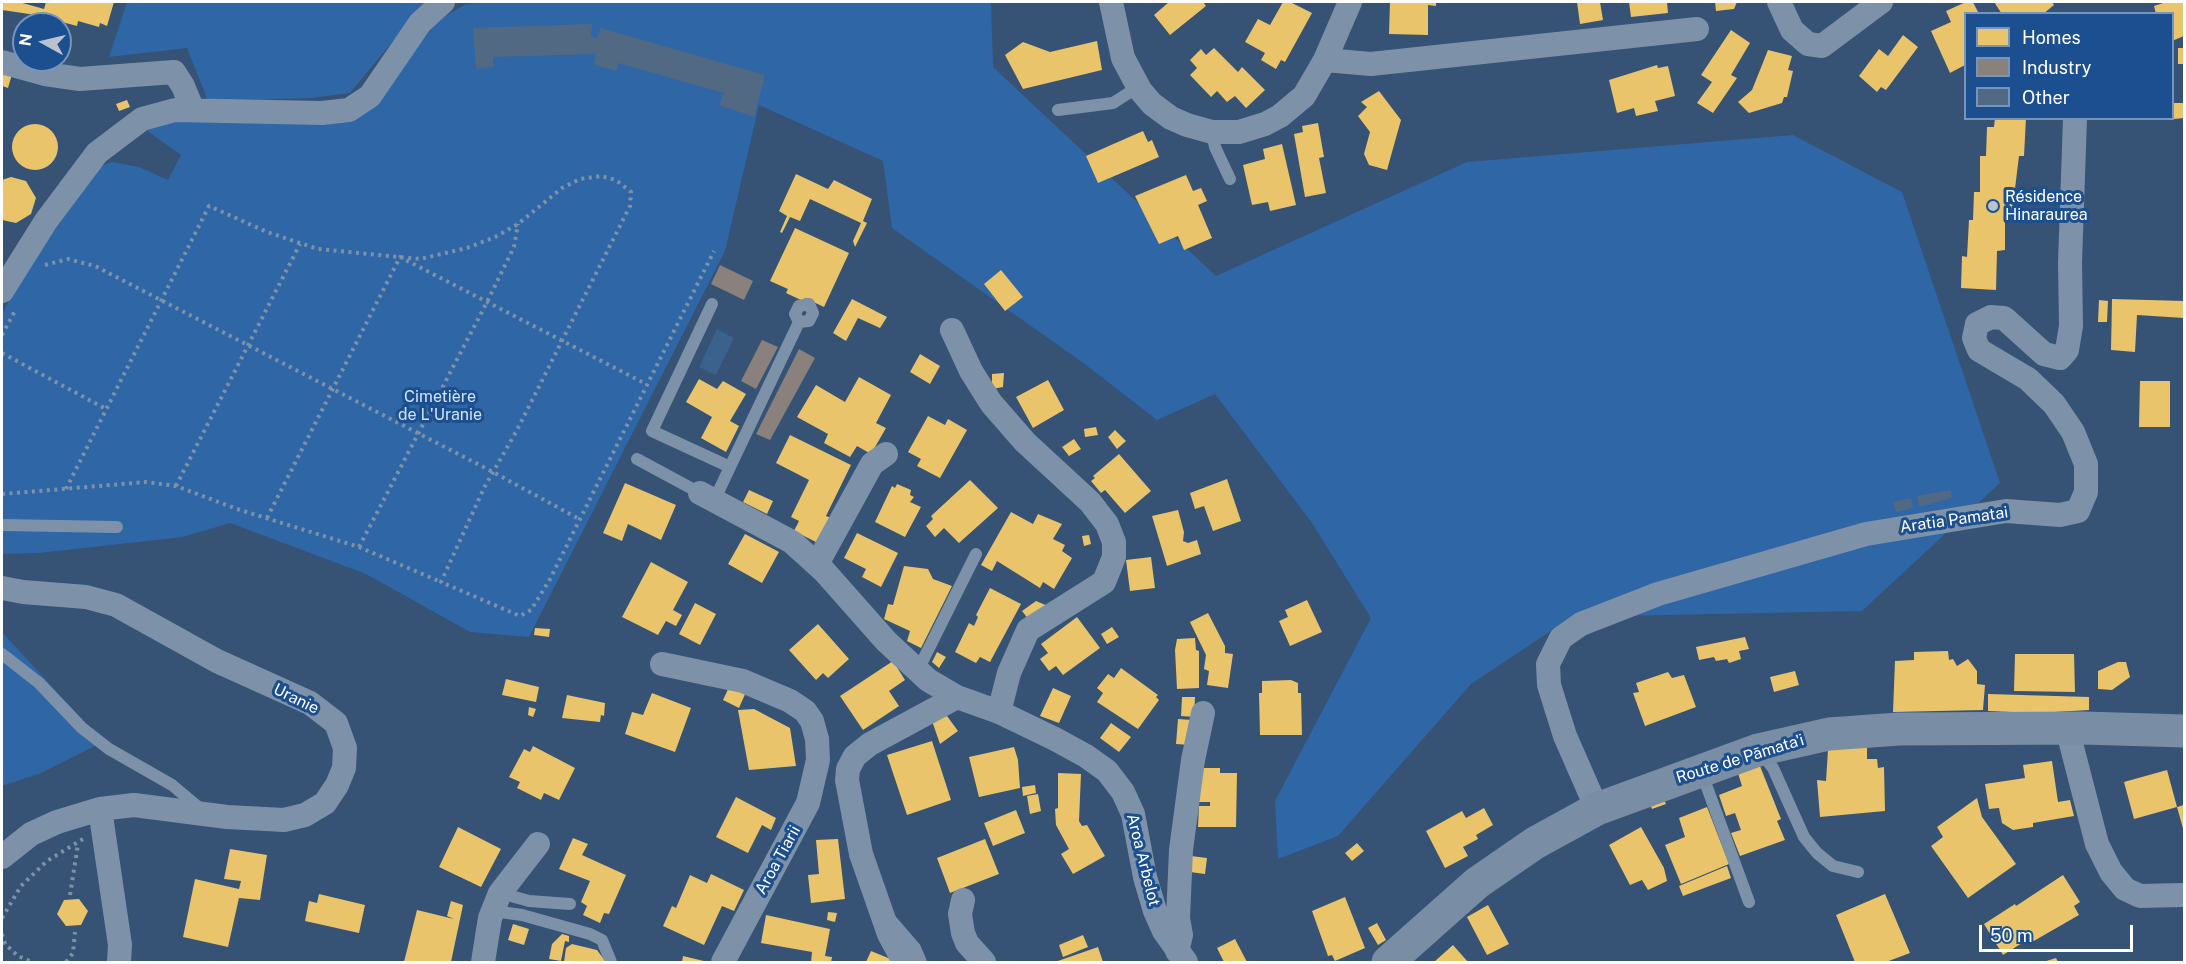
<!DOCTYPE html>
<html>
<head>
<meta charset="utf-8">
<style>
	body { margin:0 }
	#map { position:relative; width:2186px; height:964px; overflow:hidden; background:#365274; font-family:"Public Sans",sans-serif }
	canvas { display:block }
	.frame { position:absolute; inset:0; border:3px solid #fff; pointer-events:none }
	.legend { position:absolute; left:1964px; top:12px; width:210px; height:108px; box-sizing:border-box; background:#1b4f8f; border:2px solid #7695bc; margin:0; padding:8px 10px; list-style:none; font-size:18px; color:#fff }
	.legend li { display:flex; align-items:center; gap:12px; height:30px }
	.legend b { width:30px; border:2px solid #7695bc }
	.north { position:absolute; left:12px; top:12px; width:60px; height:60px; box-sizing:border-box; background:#1b4f8f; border:2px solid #7695bc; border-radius:50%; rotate:278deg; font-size:16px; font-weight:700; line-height:24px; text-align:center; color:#fff }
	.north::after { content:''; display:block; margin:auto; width:21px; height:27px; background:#b9c2ce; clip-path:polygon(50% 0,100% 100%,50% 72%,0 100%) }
	.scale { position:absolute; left:1979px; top:925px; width:154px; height:27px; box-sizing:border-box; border:3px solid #fff; border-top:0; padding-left:8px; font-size:18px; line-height:21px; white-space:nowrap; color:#fff; -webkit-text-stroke:4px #1b4f8f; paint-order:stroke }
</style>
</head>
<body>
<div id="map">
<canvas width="2186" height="964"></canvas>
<div class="frame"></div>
<ul class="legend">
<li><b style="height:16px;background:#e9c46a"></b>Homes</li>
<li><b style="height:16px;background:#8a817c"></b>Industry</li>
<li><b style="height:16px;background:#526984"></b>Other</li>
</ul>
<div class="north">N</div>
<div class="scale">50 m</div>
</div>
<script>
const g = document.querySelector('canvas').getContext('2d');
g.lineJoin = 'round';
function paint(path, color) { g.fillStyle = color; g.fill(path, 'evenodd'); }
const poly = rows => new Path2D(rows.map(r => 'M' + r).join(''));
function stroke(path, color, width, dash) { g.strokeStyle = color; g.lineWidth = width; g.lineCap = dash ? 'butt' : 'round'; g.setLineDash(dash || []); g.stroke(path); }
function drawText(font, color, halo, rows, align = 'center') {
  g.font = font + ' "Public Sans",sans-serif'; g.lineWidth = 6; g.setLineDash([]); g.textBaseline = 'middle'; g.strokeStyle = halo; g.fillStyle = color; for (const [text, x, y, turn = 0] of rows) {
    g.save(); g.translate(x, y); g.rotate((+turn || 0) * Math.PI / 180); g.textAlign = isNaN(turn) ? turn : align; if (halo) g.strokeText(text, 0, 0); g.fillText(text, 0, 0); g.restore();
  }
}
paint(poly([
	[127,2,425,2,350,93,311,98,208,101,187,48,109,57],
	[494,2,991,2,993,67,1216,276,1467,162,1793,135,1902,192,2000,483,1862,611,1572,617,1471,684,1338,836,1278,859,1275,801,1371,618,1312,523,1215,394,1157,420,1082,362,892,228,883,161,759,105,725,251,529,637,470,632,366,574,230,523,183,537,39,553,2,554,2,315,21,276,101,166,112,162,139,167,168,180,181,155,142,127,205,117,363,108,440,19,466,4],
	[2,632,103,742,41,773,2,786]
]), '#2f66a5');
paint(poly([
	[717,329,734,338,716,375,699,367]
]), '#3b618d');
paint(poly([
	[2,2,19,2,44,9,46,2,114,2,107,26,100,23,99,27,78,21,77,26,36,15,2,10],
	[1169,2,1203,2,1206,6,1170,35,1154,15],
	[1283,2,1290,2,1312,13,1285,62,1281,60,1276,69,1261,60,1265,53,1245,42,1258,19,1270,25],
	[1390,2,1436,2,1436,6,1428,5,1428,35,1389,34],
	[1577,2,1600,2,1603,20,1580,24],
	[1629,2,1667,2,1668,13,1631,17],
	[1715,2,1737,2,1734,9,1716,11],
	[1966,2,1973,2,1979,14,1965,14,1965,65,1950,73,1931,31,1951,22,1946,11],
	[1994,2,2052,2,2054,5,2043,14,2002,14],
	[2166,2,2184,2,2184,36,2172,41,2172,14,2156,14,2154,6],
	[1731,30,1750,43,1731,75,1737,78,1713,113,1697,103,1712,82,1701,75],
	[1903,35,1918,47,1886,90,1881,87,1877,92,1859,76,1879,49,1888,56],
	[1097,41,1102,70,1023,89,1005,55,1023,42,1050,52],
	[1214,48,1238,72,1242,67,1265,90,1246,108,1235,96,1227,102,1217,91,1211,97,1190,75,1197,68,1190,60,1201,49,1206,55],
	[2178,48,2184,48,2184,64,2178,64],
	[1768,50,1792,56,1788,70,1793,71,1787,97,1784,97,1782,103,1749,113,1738,102,1752,90],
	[1657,65,1658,68,1668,66,1675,96,1655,101,1658,111,1636,116,1634,108,1617,113,1609,80],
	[2,68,13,71,8,88,2,86],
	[1379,91,1401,120,1387,170,1369,165,1364,154,1370,132,1358,116,1367,107,1361,102],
	[127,100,130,107,119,111,116,104],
	[2173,103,2184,103,2184,118,2174,119],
	[1995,118,2026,118,2024,156,2019,156,2011,221,2005,221,2005,250,1997,251,1996,290,1961,288,1962,256,1967,257,1969,220,1973,220,1974,192,1980,192,1980,156,1986,156,1987,127,1994,127],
	[1318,123,1324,157,1319,158,1326,193,1305,197,1294,134,1303,132,1302,126],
	'12 147a23 23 0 1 1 46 0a23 23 0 1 1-46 0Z',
	[1143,131,1148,142,1152,140,1159,157,1098,183,1086,156],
	[1282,144,1296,205,1270,211,1268,202,1252,205,1243,165,1265,159,1263,149],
	[796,174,828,189,834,180,872,199,863,221,867,223,855,247,853,241,861,223,810,199,800,221,790,217,782,233,780,232,787,216,779,211],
	[1186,175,1193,191,1201,188,1207,201,1198,205,1212,238,1184,250,1178,236,1159,244,1135,196],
	[11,177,26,181,36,198,31,214,16,223,2,220,2,180],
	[795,228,849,253,824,307,805,298,803,301,786,293,788,289,770,281],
	[1001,270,1023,297,1005,311,984,284],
	[852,299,887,317,880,328,858,318,846,341,833,333],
	[2112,299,2184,301,2184,318,2137,315,2135,352,2111,350],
	[2099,300,2108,301,2107,322,2098,322],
	[920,354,940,366,930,384,910,372],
	[1004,373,1003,387,992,389,992,374],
	[859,377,891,395,876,423,886,428,871,454,857,446,850,457,824,443,828,434,797,417,816,385,845,402],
	[699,379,717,389,723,381,746,394,730,421,739,426,726,452,701,438,712,417,686,402],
	[1048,380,1064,410,1033,428,1016,397],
	[2140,381,2170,381,2170,427,2139,427],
	[928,416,945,425,948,419,967,430,940,478,917,466,921,459,908,452],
	[1096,427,1098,435,1085,437,1084,429],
	[1115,430,1126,441,1117,449,1108,437],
	[790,435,851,465,826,516,831,518,818,543,794,531,799,521,791,517,809,480,776,463],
	[1074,439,1081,449,1069,456,1062,447],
	[1119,454,1151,491,1125,513,1105,490,1101,493,1091,481,1095,478,1093,476],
	[1227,479,1241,521,1213,531,1204,506,1195,509,1190,493],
	[970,480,998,508,959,543,944,528,935,537,926,526,933,519,931,516],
	[625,483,676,505,661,540,628,524,622,541,603,533],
	[897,484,911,490,910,495,914,497,910,502,921,507,905,537,875,522,892,486,895,488],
	[749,490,773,501,767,514,743,502],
	[1178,510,1184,532,1183,541,1188,543,1197,540,1201,554,1167,566,1152,516],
	[1011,512,1033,524,1038,514,1062,524,1053,539,1065,545,1062,551,1072,558,1054,589,1043,582,1040,588,997,561,992,571,981,565],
	[857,533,898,553,881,587,862,577,866,569,844,558],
	[745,534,779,552,762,583,728,564],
	[1089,535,1091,544,1084,546,1082,536],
	[1151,557,1155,588,1130,591,1126,560],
	[651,562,688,582,673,610,682,615,676,626,666,621,658,635,622,617],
	[904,566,928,569,933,579,952,586,921,648,907,641,910,631,884,619,888,604,893,605],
	[990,588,1021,604,990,662,980,657,976,663,955,652,969,623,974,626,978,617,976,615],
	[1307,600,1322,632,1290,646,1279,621,1288,617,1285,610],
	[1036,601,1048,606,1029,620,1022,611],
	[695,603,716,614,700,645,679,634],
	[1208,613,1225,646,1225,653,1233,654,1228,688,1207,685,1209,671,1204,669,1206,655,1190,622],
	[1077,617,1100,648,1063,675,1056,666,1049,671,1040,659,1048,653,1041,644],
	[818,624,849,659,828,678,823,673,816,680,789,650],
	[1112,627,1119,637,1107,644,1101,634],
	[535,628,550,629,549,637,534,635],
	[1745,637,1749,649,1739,651,1741,659,1729,663,1727,659,1716,661,1714,657,1699,660,1696,647],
	[1195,638,1196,650,1199,651,1199,688,1177,689,1175,650,1177,639],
	[1948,651,1949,660,1953,659,1957,666,1968,659,1977,671,1977,684,1985,685,1983,710,1893,712,1895,661,1914,660,1914,652],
	[937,652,946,657,939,668,932,662],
	[2015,654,2074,654,2075,692,2014,691],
	[893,661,905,680,889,691,899,706,863,730,840,696],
	[2118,662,2126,662,2130,677,2112,690,2098,689,2098,671],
	[1121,668,1158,695,1156,697,1159,700,1138,729,1097,702,1103,693,1097,688,1108,674,1114,678],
	[1795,671,1799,685,1774,692,1770,677],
	[1668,672,1672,678,1684,675,1696,707,1645,726,1633,693,1639,692,1636,683],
	[506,679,539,687,536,702,502,695],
	[1291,680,1298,683,1298,693,1301,693,1302,735,1260,735,1259,693,1262,693,1262,681],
	[730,685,746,692,739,708,723,700],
	[1053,688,1071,696,1059,723,1040,716],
	[652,693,691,708,675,752,625,734,632,712,643,715],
	[1988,694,2089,697,2089,710,2037,713,1988,711],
	[567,695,605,703,604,716,601,715,600,722,562,718],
	[1182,697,1195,697,1194,717,1181,716],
	[529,707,536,709,533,717,528,715],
	[754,709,790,728,796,766,749,770,738,710],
	[947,716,958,731,940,744,932,721],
	[1178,719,1192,720,1190,745,1176,744],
	[1111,723,1131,737,1119,752,1100,738],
	[932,741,951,800,907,815,887,755],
	[533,746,575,768,559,800,544,793,541,800,517,788,520,782,509,777,524,749,530,752],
	[1014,747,1018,760,1020,788,979,797,969,757],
	[1867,747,1867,759,1877,759,1878,768,1884,767,1885,811,1820,817,1817,780,1826,781,1828,750],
	[1758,761,1781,819,1777,821,1785,840,1740,856,1731,833,1741,830,1735,813,1726,816,1719,795,1742,786,1737,770],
	[2052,761,2058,802,2070,800,2074,816,2033,823,2033,827,2013,830,2002,823,1999,808,1989,809,1985,784,2025,778,2023,765],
	[1201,768,1220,768,1220,773,1237,773,1236,827,1198,827,1199,806,1210,806,1210,802,1199,802],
	[2167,770,2177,807,2184,805,2184,832,2177,807,2134,819,2124,782],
	[1058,773,1081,774,1079,821,1082,826,1087,825,1105,856,1073,874,1061,854,1069,849,1056,825,1055,809,1058,808],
	[1035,785,1036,793,1023,796,1022,787],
	[1038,794,1041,811,1030,814,1027,796],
	[1662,796,1666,804,1652,809,1649,801],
	[736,797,776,818,771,830,762,825,748,853,716,837],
	[1977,798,1982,817,2016,864,1968,898,1931,846,1943,837,1937,827],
	[1707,807,1729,864,1681,884,1665,845,1685,837,1679,818],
	[1484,808,1493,825,1476,835,1478,839,1463,847,1468,856,1445,868,1426,831,1462,811,1466,818],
	[1016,810,1025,833,993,846,984,823],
	[458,827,501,849,481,887,439,867],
	[1641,827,1664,868,1667,881,1648,890,1642,880,1630,885,1609,845],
	[573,838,588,844,582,855,626,875,609,914,604,913,600,923,583,915,587,906,581,902,590,881,559,869],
	[838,839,845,899,811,903,808,875,819,874,816,840],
	[985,839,999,874,950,893,937,858],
	[1357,843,1364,851,1352,861,1345,853],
	[230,849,267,855,260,900,239,898,228,947,183,937,195,879,239,889,241,881,224,879],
	[1191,856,1207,858,1205,874,1190,872],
	[1727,866,1731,878,1683,896,1679,886],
	[711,874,744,890,734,911,722,906,704,945,663,926,672,906,676,908,690,875,707,883],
	[2063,875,2080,902,2074,906,2079,915,2032,942,2030,938,2003,955,1984,924,2015,904,2016,906],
	[319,894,365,905,359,933,305,921,309,901,317,903],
	[1885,894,1910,953,1886,962,1855,962,1836,915],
	[1345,897,1365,948,1335,961,1332,955,1328,956,1312,911],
	[79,899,88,911,81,925,66,926,57,914,64,900],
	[451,901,463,905,451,962,404,962,417,910,454,919,447,916],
	[1488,905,1509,944,1487,955,1467,917],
	[828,912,837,913,835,922,827,920],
	[766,915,830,929,825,956,832,957,831,962,811,962,812,952,761,943],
	[1377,923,1386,940,1378,945,1368,928],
	[513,924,529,929,524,945,508,940],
	[562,934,569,936,569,942,565,941,561,961,549,959,552,944],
	[1083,935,1088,947,1063,957,1059,945],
	[1235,939,1247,962,1224,962,1217,948],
	[572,944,597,950,606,962,564,962,566,948],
	[1453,945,1468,962,1434,962],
	[1098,947,1103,962,1055,962],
	[871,951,893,960,892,962,866,962],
	[683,956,708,962,682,962],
	[2056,958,2058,962,2043,962]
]), '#e9c46a');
paint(poly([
	[720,265,753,281,744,300,711,284],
	[762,340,778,347,756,389,741,381],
	[799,349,815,358,770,440,756,434]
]), '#8a817c');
paint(poly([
	[592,24,591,37,597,38,601,28,765,75,754,117,719,105,724,93,618,63,617,71,594,65,596,54,493,57,493,67,476,69,473,28],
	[1951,490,1952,498,1919,507,1917,496],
	[1911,498,1913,508,1896,512,1893,502]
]), '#526984');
stroke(poly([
	[45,265,68,259,95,266,493,472,581,520],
	[2,335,16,309],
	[2,353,106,409],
	[176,486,300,244],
	[66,489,209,206,267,232,318,249,420,259,467,248,495,237,518,224,562,188,580,179,601,176,616,180,631,192,630,206,517,430,484,488,441,582,520,616,531,610,549,581,714,251],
	[2,494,146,482,176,486,237,509,359,547,441,582],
	[267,518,400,257,646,384],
	[359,547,487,302,514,247,518,224],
	[70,895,78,844],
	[2,918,21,886,47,861,83,839],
	[2,934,5,944,18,956,32,962],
	[66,962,73,953,75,932]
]), '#7d92a8', 4, [3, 4.5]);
stroke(poly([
	[1058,110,1113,103,1138,87],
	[1212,132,1215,147,1230,179],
	[712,304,652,431,730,467,714,501],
	[637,459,700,493],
	[730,467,799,322,795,314,799,306,809,304,813,313,809,321,799,322],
	[2,525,117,527],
	[2,654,39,683,82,728,109,749,172,785,203,811],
	[917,672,976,554],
	[1761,753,1773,768,1804,837,1817,853,1833,866,1858,872],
	[1701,771,1749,902],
	[500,893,529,901,570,904],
	[493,911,522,915,590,934,602,940,611,962],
	[889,918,915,948,921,962]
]), '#7d92a8', 12);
stroke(poly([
	[1111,2,1123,58,1140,90,1152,104,1171,118,1187,125,1212,132,1239,132,1265,124,1280,116,1304,96,1325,60,1350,2],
	[1779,2,1792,30,1808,44,1822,46,1881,2],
	[1325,60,1371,64,1697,29],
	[2,62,45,74,80,79,174,72,183,86,193,110],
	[2,291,46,221,97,153,142,119,175,110,322,113,349,110,370,96,420,23,443,2],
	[952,330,971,371,991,403,1025,442,1090,502,1107,524,1114,542,1114,557,1104,582,1028,630,1009,673,999,712],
	[700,493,792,542,824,571,886,641,928,680,957,697,999,712,1055,739,1086,756,1107,771,1123,792,1133,814,1145,877,1155,911,1164,931,1186,962],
	[817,564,872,464,886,454],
	[2,588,23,592,86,597,116,605,217,661,310,703,336,723,345,748,344,768,337,785,325,803,305,815,284,820,227,817,134,805,100,809,57,822,31,834,2,857],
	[662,664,743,681,790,701,805,711,812,721,817,739,818,760,808,803,723,962],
	[2067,728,2097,844,2111,872,2125,889,2140,896,2184,895],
	[100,809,120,945,119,962],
	[1597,809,1565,736,1549,685,1548,664,1561,638,1581,624,1658,594,1866,534,2006,511,2060,515,2078,511,2086,492,2086,464,2073,432,2054,404,2028,379,1979,350,1974,338,1977,324,1991,317,2004,318,2044,354,2060,358,2067,350,2071,326,2070,263,2075,118],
	[963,900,960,914,963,933,967,943,984,962],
	[1177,951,1181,935,1178,918,1181,850,1193,760,1203,713],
	[483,962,490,918,500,893,538,844],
	[904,962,889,934,861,854,847,780,848,769,855,756,870,744,957,697]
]), '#7d92a8', 24);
stroke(poly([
	[1388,962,1477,883,1535,843,1597,809,1758,750,1829,734,1899,729,2083,728,2184,731]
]), '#798da4', 33);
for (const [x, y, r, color] of [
	[1993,206,6,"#b9c2ce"]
]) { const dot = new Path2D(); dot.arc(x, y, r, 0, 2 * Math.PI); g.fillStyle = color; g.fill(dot); stroke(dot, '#1b4f8f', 2); }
drawText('16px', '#fff', '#1b4f8f', [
	["Résidence",2005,197],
	["Hinaraurea",2005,215]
], 'left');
drawText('16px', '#cfe3fa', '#1b4f8f', [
	["Cimetière",440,397],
	["de L'Uranie",440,415]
]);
drawText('16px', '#fff', '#1b4f8f', [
	["Aratia Pamatai",1954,520,-8],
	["Uranie",296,699,26],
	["Route de Pāmata'i",1740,759,-17],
	["Aroa Tiarii",778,860,-61],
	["Aroa Arbelot",1143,860,76]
]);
</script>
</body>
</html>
